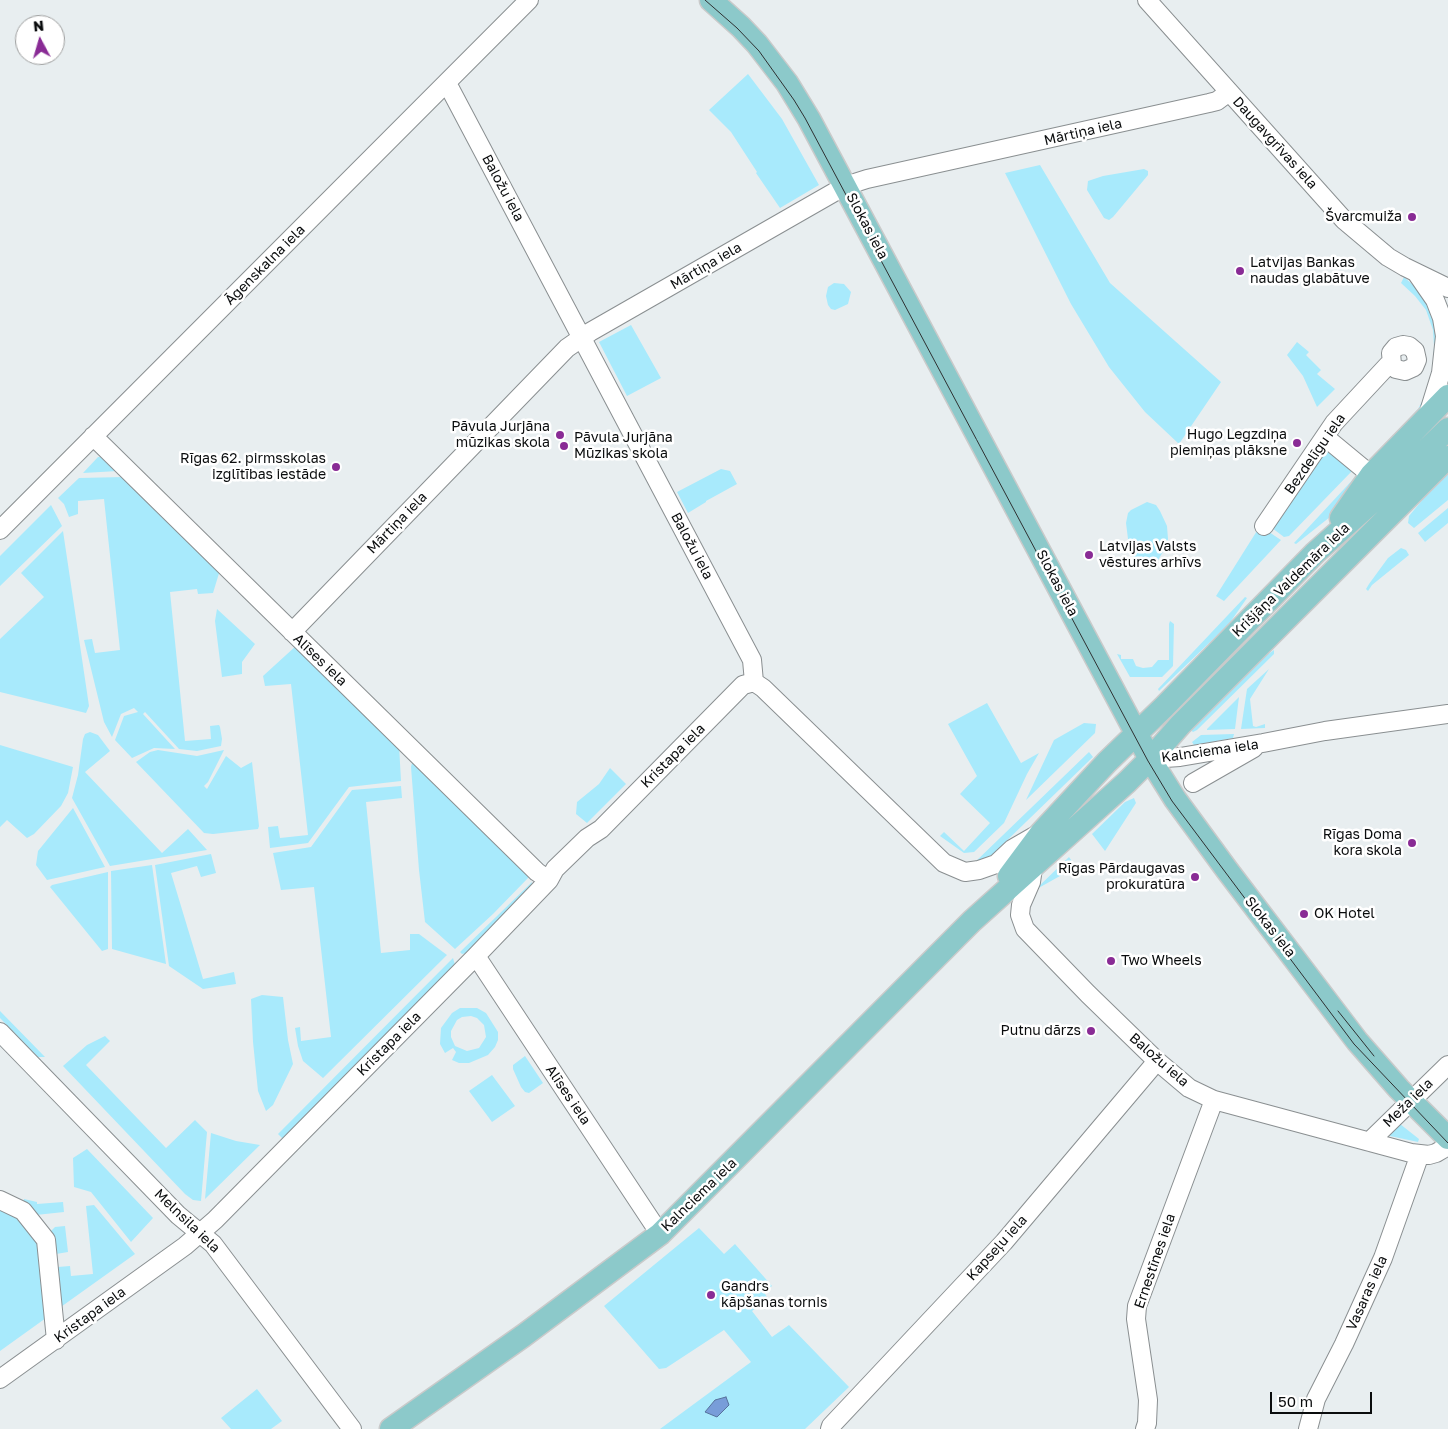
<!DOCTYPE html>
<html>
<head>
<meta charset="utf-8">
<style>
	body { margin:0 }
	#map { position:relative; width:1448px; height:1429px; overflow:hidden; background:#e8eef0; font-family:"Golos Text",sans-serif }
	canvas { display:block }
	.north { position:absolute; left:15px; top:15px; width:50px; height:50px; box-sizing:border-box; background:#fff; border:1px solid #9d9e9e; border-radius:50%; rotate:354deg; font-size:14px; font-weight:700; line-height:20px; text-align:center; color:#0a0c0d }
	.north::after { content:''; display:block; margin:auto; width:18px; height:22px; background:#892b95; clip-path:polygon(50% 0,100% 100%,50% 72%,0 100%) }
	.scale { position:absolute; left:1270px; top:1392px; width:102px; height:22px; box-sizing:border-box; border:2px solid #0a0c0d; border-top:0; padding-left:6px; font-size:15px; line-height:18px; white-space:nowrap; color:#0a0c0d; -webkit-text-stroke:4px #fff; paint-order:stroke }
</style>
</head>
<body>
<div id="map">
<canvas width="1448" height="1429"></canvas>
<div class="north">N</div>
<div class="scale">50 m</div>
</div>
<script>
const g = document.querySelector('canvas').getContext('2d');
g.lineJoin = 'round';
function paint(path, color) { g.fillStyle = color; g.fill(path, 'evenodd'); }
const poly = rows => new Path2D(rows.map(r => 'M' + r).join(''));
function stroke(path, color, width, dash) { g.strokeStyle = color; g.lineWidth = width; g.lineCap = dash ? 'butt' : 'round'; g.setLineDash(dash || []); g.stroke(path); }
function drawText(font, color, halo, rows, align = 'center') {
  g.font = font + ' "Golos Text",sans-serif'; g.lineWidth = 5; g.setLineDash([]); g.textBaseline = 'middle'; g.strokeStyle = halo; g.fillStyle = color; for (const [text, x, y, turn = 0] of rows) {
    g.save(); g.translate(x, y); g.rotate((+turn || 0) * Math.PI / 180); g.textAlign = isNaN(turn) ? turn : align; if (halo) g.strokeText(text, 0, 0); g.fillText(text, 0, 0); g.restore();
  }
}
paint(poly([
	[748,74,782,119,819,185,780,208,756,173,757,172,731,132,709,110],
	[1040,165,1110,283,1221,382,1179,444,1145,412,1109,367,1071,304,1005,173],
	[1144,169,1148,171,1148,175,1113,217,1109,220,1104,218,1087,190,1088,181,1103,176],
	[1404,277,1421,292,1432,307,1438,344,1427,404,1370,461,1418,409,1428,390,1433,370,1434,346,1433,330,1426,310,1415,296,1401,283],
	[834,283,844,284,851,292,848,304,835,310,831,309,828,305,826,296,828,287],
	[631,325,661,378,627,396,599,342],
	[1297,342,1309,352,1306,355,1321,370,1317,374,1335,389,1317,407,1303,376,1287,355],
	[1325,451,1333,453,1352,471,1289,536,1284,537,1272,528],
	[98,457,102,457,118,471,83,473],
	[721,469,730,471,737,484,706,501,706,502,688,513,677,492],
	[1448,469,1448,500,1414,528,1408,523,1409,516],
	[1357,475,1356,487,1335,513,1296,544,1294,543],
	[124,477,220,570,213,593,198,594,197,589,170,592,185,741,211,739,210,726,219,725,220,727,222,739,221,746,197,751,179,749,145,712,143,714,175,749,154,748,132,758,115,740,124,716,138,712,134,708,121,714,112,737,104,722,84,640,92,639,95,653,120,650,104,499,78,501,78,514,69,517,64,504,58,498,79,478],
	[1147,502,1156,505,1160,511,1167,526,1168,539,1166,547,1158,560,1149,564,1140,563,1133,557,1128,539,1126,523,1128,513,1131,510],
	[51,505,62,526,0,586,0,556],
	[1448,508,1448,523,1425,542,1418,533],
	[1260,526,1281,540,1224,601,1216,596],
	[63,531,89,706,86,713,0,692,0,639,44,597,21,573],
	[1401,548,1406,550,1409,555,1372,585,1368,591,1366,589,1369,584,1388,558],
	[1245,597,1247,598,1229,624,1159,691,1158,689],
	[217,609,255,644,242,662,242,674,222,677,215,621],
	[1170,621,1174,624,1173,666,1162,677,1130,677,1117,654,1121,655,1121,659,1133,659,1136,666,1143,668,1152,667,1158,660,1169,660,1169,624],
	[297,645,399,745,401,781,349,787,308,843,270,848,268,827,278,826,280,838,308,835,291,684,265,686,263,676],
	[1274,650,1274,654,1197,730,1193,732,1190,729,1257,662],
	[1269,669,1250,699,1253,726,1256,727,1265,724,1265,728,1241,729,1247,689],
	[1239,697,1235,729,1207,730,1207,729],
	[987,703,1021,763,1039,753,1027,774,1004,823,974,852,964,853,940,836,944,832,964,851,990,823,960,794,977,776,948,724],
	[1084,723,1096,724,1095,733,1026,800,1054,740],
	[90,732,98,735,110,751,85,772,162,853,188,829,207,850,110,866,72,798,78,775,83,739,85,734],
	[1234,734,1233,738,1194,745,1192,742,1201,735],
	[0,745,73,767,68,793,61,806,34,834,27,838,7,820,0,827],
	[158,750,197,756,224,750,208,782,204,786,207,789,226,756,241,768,252,762,259,826,258,829,213,834,204,833,136,762,150,752],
	[1089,752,1093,757,993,854,983,861,972,865],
	[412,763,420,769,528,875,528,878,493,914,455,949,425,922,419,870,411,767],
	[610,768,626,784,587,823,576,814,577,802,599,784],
	[401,786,402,798,366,802,381,953,410,950,410,934,419,934,447,955,323,1078,303,1061,298,1046,295,1028,300,1027,301,1041,331,1037,314,887,281,890,273,853,311,847,352,790],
	[1134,798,1136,803,1105,851,1092,834,1125,802],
	[73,808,105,867,47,880,36,865,38,851],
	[211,854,216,873,201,877,197,866,171,873,203,979,234,972,236,984,203,989,169,966,155,865],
	[1069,857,1076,867,1035,890],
	[152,865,166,964,112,949,111,871],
	[108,872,108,949,102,951,50,887,52,885],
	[532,882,531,888,467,953,462,954,460,952],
	[453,958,455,965,287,1137,282,1138,278,1134],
	[262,995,283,997,288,1040,293,1064,273,1105,266,1111,258,1091,253,1042,251,999],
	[460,1008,477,1008,486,1013,498,1032,498,1040,495,1047,488,1055,469,1063,459,1063,452,1060,456,1052,453,1048,445,1053,440,1044,441,1028,452,1013],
	[471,1016,477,1018,484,1025,486,1037,479,1048,467,1051,455,1046,451,1037,451,1031,457,1020,462,1017],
	[0,1011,45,1057,38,1057,0,1018],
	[105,1036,110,1041,86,1065,166,1148,195,1120,207,1132,201,1201,193,1200,185,1194,63,1066,87,1045],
	[525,1056,543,1083,529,1093,525,1092,521,1087,513,1069,513,1065],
	[492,1075,515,1106,492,1122,469,1091],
	[1400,1124,1419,1139,1418,1142,1390,1136,1388,1134,1393,1128],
	[211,1133,236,1141,260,1145,205,1199],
	[87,1149,153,1218,131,1242,91,1192,74,1187,73,1158],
	[24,1199,37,1202,37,1204,63,1202,64,1212,36,1215,22,1204],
	[94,1205,135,1254,58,1309,55,1270,58,1267,70,1266,71,1276,93,1274,86,1206],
	[0,1206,16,1215,37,1240,41,1256,46,1318,0,1351],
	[65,1226,68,1252,56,1254,49,1236,51,1231,55,1227],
	[699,1228,724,1254,735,1244,772,1286,764,1292,768,1299,752,1311,772,1337,789,1325,849,1387,805,1429,660,1429,751,1362,724,1330,666,1368,659,1369,604,1306],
	[257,1389,282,1421,271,1429,231,1429,221,1418]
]), '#a8eafc');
const water = poly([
	[726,1397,729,1405,717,1417,705,1412,715,1400,726,1397]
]);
paint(water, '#789dd9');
stroke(water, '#57729c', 1);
const minor = poly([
	[1147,0,1344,220,1388,257,1405,267,1448,288],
	[447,83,752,660,754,682],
	[1417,274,1435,300,1442,318,1445,336,1441,373,1428,415],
	[93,436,537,872,549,880],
	[1325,437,1371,475],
	[1264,526,1334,423,1388,365,1392,364,1396,369,1405,371,1414,367,1417,360,1415,351,1409,346,1403,345,1396,347,1391,353,1392,364],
	[0,530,529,0],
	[292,632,567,348,590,332,845,186,867,179,1209,103,1217,101,1229,92],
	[754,682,763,688,944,863,965,872,979,870,996,864,1012,849,1038,834],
	[1150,759,1180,757,1263,743,1325,731,1448,714],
	[1193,783,1254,748],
	[1033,868,1031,882,1021,905,1020,915,1025,929,1088,994,1157,1061,1189,1088,1214,1100,1411,1153,1429,1155,1436,1153,1448,1146],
	[476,956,660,1234],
	[0,1032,178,1215,213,1244,352,1429],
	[1369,1142,1448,1065],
	[0,1200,23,1211,46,1240,56,1340],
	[0,1379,185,1246,215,1220,476,956,549,880,555,869,587,838,601,829,743,685,754,682],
	[830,1429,831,1426,1004,1242,1157,1061],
	[1145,1429,1147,1423,1148,1400,1136,1319,1137,1306,1214,1100],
	[1308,1429,1316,1399,1344,1344,1383,1258,1420,1154]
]);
const major = poly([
	[711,0,741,27,757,44,787,83,809,119,1150,759,1175,799,1227,870,1357,1041,1399,1089,1448,1138],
	[1341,518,1371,475,1448,396],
	[1009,876,1041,833,1107,762,1164,707,1315,553,1372,502,1448,429],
	[391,1429,523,1336,660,1234,972,921,1127,782,1152,757,1180,725,1448,457]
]);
stroke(minor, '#8a8f91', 20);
stroke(major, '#c9caca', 25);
stroke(minor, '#fff', 18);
stroke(major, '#8cc9ca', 22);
stroke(poly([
	[705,0,737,28,759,51,794,100,805,118,1148,761,1172,801,1354,1044,1448,1143],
	[1338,1011,1374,1056]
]), '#2e3132', 1);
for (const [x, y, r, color] of [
	[1412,217,5,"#892b95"],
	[1240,271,5,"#892b95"],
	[560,435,5,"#892b95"],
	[1297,443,5,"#892b95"],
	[564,446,5,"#892b95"],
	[336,467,5,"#892b95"],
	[1089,555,5,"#892b95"],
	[1412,843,5,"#892b95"],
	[1195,877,5,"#892b95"],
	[1304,914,5,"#892b95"],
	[1111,961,5,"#892b95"],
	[1091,1031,5,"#892b95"],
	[711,1295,5,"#892b95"]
]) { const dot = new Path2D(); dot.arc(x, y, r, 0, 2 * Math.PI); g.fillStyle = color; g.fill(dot); stroke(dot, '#fff', 2); }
drawText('14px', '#0a0c0d', '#fff', [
	["Mārtiņa iela",1083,132,-13],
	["Daugavgrīvas iela",1275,143,48],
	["Baložu iela",503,188,62],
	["Slokas iela",867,226,62],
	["Āgenskalna iela",265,265,-45],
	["Mārtiņa iela",706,266,-30],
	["Bezdelīgu iela",1315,454,-55],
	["Mārtiņa iela",397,523,-46],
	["Baložu iela",692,546,62],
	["Krišjāņa Valdemāra iela",1291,580,-44],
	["Slokas iela",1057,583,62],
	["Alīses iela",320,660,44],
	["Kalnciema iela",1210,751,-8],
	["Kristapa iela",673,756,-45],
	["Slokas iela",1270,927,52],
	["Kristapa iela",389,1044,-45],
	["Baložu iela",1159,1060,41],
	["Alīses iela",568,1095,56],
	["Meža iela",1408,1103,-44],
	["Kalnciema iela",699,1195,-44],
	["Melnsila iela",187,1221,44],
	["Kapseļu iela",997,1248,-48],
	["Ernestīnes iela",1155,1261,-71],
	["Vasaras iela",1367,1293,-66],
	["Kristapa iela",90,1315,-36]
]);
drawText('14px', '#0a0c0d', '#fff', [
	["Švarcmuiža",1402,217],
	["Latvijas Bankas",1250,263,"left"],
	["naudas glabātuve",1250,279,"left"],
	["Pāvula Jurjāna",550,427],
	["mūzikas skola",550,443],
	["Hugo Legzdiņa",1287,435],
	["piemiņas plāksne",1287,451],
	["Pāvula Jurjāna",574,438,"left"],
	["Mūzikas skola",574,454,"left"],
	["Rīgas 62. pirmsskolas",326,459],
	["izglītības iestāde",326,475],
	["Latvijas Valsts",1099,547,"left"],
	["vēstures arhīvs",1099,563,"left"],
	["Rīgas Doma",1402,835],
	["kora skola",1402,851],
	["Rīgas Pārdaugavas",1185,869],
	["prokuratūra",1185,885],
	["OK Hotel",1314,914,"left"],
	["Two Wheels",1121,961,"left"],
	["Putnu dārzs",1081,1031],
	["Gandrs",721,1287,"left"],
	["kāpšanas tornis",721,1303,"left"]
], 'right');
</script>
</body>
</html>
